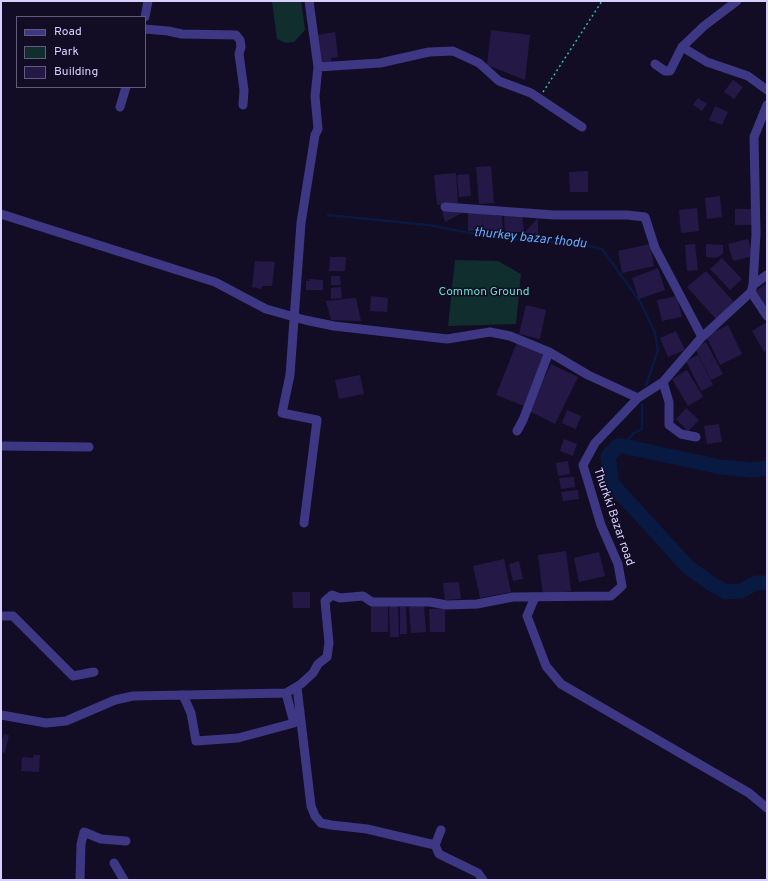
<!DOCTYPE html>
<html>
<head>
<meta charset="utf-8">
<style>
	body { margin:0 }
	#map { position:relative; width:768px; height:881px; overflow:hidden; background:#120d24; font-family:Overpass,sans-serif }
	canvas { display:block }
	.frame { position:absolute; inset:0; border:2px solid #d8d0ff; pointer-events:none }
	.legend { position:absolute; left:16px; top:16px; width:130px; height:72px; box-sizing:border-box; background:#120d24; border:1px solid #615b7c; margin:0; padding:5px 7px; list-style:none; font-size:12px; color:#d8d0ff }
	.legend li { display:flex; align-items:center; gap:8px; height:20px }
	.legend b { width:20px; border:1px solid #615b7c }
</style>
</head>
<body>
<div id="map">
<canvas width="768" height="881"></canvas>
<div class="frame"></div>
<ul class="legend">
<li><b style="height:5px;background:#3e3784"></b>Road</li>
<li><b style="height:11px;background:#102e2e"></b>Park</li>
<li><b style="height:11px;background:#241946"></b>Building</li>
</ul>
</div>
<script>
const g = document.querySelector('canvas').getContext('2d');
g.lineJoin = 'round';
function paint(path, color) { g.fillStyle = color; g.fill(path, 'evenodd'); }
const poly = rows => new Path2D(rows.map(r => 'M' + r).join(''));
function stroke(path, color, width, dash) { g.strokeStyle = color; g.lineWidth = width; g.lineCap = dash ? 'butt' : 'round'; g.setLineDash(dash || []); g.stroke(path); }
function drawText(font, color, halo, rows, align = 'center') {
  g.font = font + ' Overpass,sans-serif'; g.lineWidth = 3; g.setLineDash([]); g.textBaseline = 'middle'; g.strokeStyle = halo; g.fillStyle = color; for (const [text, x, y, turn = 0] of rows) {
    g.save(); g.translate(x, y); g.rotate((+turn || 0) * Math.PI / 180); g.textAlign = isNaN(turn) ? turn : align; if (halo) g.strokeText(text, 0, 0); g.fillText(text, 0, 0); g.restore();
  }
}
paint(poly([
	[272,1,301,1,305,30,294,42,286,43,277,39],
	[455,260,498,261,521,274,516,324,448,326]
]), '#102e2e');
stroke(poly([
	[328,215,428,225,497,238,581,244,602,249,641,303,655,333,658,350,646,385],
	[623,446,634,433,642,429,642,404]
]), '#081a42', 2.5);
stroke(poly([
	[767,468,751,470,721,467,623,446,618,446,608,456,612,484,688,567,713,585,727,592,741,591,756,583,767,583]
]), '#081a42', 15);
paint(poly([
	[491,30,530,35,525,80,487,65],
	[335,32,338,57,331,58,331,64,318,67,316,35],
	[733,80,743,87,734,99,724,92],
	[698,98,707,104,702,111,693,105],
	[715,106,728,112,722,125,709,120],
	[491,166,494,203,479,204,476,167],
	[588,171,588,192,570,192,569,172],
	[456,173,458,203,437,205,434,175],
	[469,174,471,196,459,197,457,175],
	[720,196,722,217,707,219,705,198],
	[697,208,699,231,681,233,679,210],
	[735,209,752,209,752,225,735,225],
	[442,211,462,213,445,222],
	[468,212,502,216,503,230,483,230,483,219,482,230,468,231],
	[522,215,524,232,505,232,504,216],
	[538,218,538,234,524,233],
	[748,239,753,256,733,261,728,244],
	[650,244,654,266,622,273,618,251],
	[695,244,698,270,687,271,685,245],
	[706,244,723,245,723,254,716,258,706,257],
	[330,257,346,257,345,271,329,271],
	[722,258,742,279,730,290,710,269],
	[255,261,275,262,272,286,262,286,262,289,252,287],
	[658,268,665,290,639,299,632,278],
	[706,271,734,302,716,319,687,287],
	[331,276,340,276,341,285,331,285],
	[309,279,323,280,323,290,306,290,306,281,309,281],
	[767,283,767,308,754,292],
	[341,287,342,298,331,299,331,288],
	[371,296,388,298,387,312,370,311],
	[677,296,682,317,662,321,657,300],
	[356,298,361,321,331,320,326,301],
	[526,305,546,310,540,339,519,334],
	[767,322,767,350,764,352,752,331],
	[728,325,742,354,720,365,706,336],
	[676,331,685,350,668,357,660,338],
	[517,342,545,354,524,406,496,395],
	[706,342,723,374,711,380,695,348],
	[698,355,713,385,701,391,686,361],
	[551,364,578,377,555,424,529,411],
	[687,370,703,397,688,406,672,379],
	[360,375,364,394,339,399,335,380],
	[686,408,699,420,688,431,676,419],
	[567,410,581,416,576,429,562,423],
	[719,424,722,442,707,444,704,426],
	[564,439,577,444,573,456,560,451],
	[568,461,570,474,558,476,556,463],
	[574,477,575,487,561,489,559,478],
	[578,490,579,499,563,501,561,492],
	[566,551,571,591,543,595,538,555],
	[599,552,605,576,579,582,574,558],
	[504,559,511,592,480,598,473,566],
	[519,561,523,579,513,581,509,564],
	[459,582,461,599,445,600,443,583],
	[292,592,310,592,310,608,293,608],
	[398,603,399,637,390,637,389,607],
	[371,606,388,606,388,632,371,632],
	[424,606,426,632,411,633,409,607],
	[400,607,406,607,407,634,400,634],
	[445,608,445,632,430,632,429,609],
	[4,734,9,735,5,753,1,752,1,738,3,738],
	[34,755,40,755,39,772,21,771,22,757,33,758]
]), '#241946');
stroke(poly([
	[543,92,602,1]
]), '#2bb9b7', 1.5, [2, 3]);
stroke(poly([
	[145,17,148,1],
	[145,29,168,31,182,34,236,35,240,40,241,47,239,54,244,90,243,105],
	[682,47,707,62,748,76,767,90],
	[655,64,665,71,670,71,682,47,704,26,737,1],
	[318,67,380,63,429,52,453,51,479,63,499,81,531,93,582,127],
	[120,107,126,87],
	[445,207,554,215,627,215,645,217,655,248,702,337],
	[1,214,215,282,266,309,305,320,334,326,447,339,490,332,510,336,549,352,588,375,638,398],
	[753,285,756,234,754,137,767,105],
	[751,292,767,316],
	[663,382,669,402,669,425,681,434,696,437],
	[517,431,523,420,549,352],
	[1,446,89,447],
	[304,523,317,420,282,413,290,375,301,223,315,135,318,129,315,96,318,67,309,1],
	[535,597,527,616,546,666,561,684,749,793,767,808],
	[1,616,13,616,73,676,94,672],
	[297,687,311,806,315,816,321,823,331,825,367,829,435,845],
	[183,695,191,713,196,741,238,738,294,723,286,693],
	[1,715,46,723,66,721,115,700,133,696,286,693,301,684,313,673,318,664,327,657,329,643,325,601,332,595,340,598,363,596,372,602,430,602,447,605,477,604,513,597,611,596,622,586,618,564,601,525,583,465,595,443,638,398,663,382,701,338,751,292,753,285,767,275],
	[441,830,435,845,439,854,478,873,483,880],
	[114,863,124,880],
	[80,880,81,844,84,832,101,839,126,841]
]), '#3e3784', 9);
drawText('12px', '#59e3c7', '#120d24', [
	["Common Ground",484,293]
]);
drawText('12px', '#d8d0ff', '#120d24', [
	["Thurkki Bazar road",613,517,71]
]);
drawText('italic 13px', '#5eadff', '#120d24', [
	["thurkey bazar thodu",530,239,6]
]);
</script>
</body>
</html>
